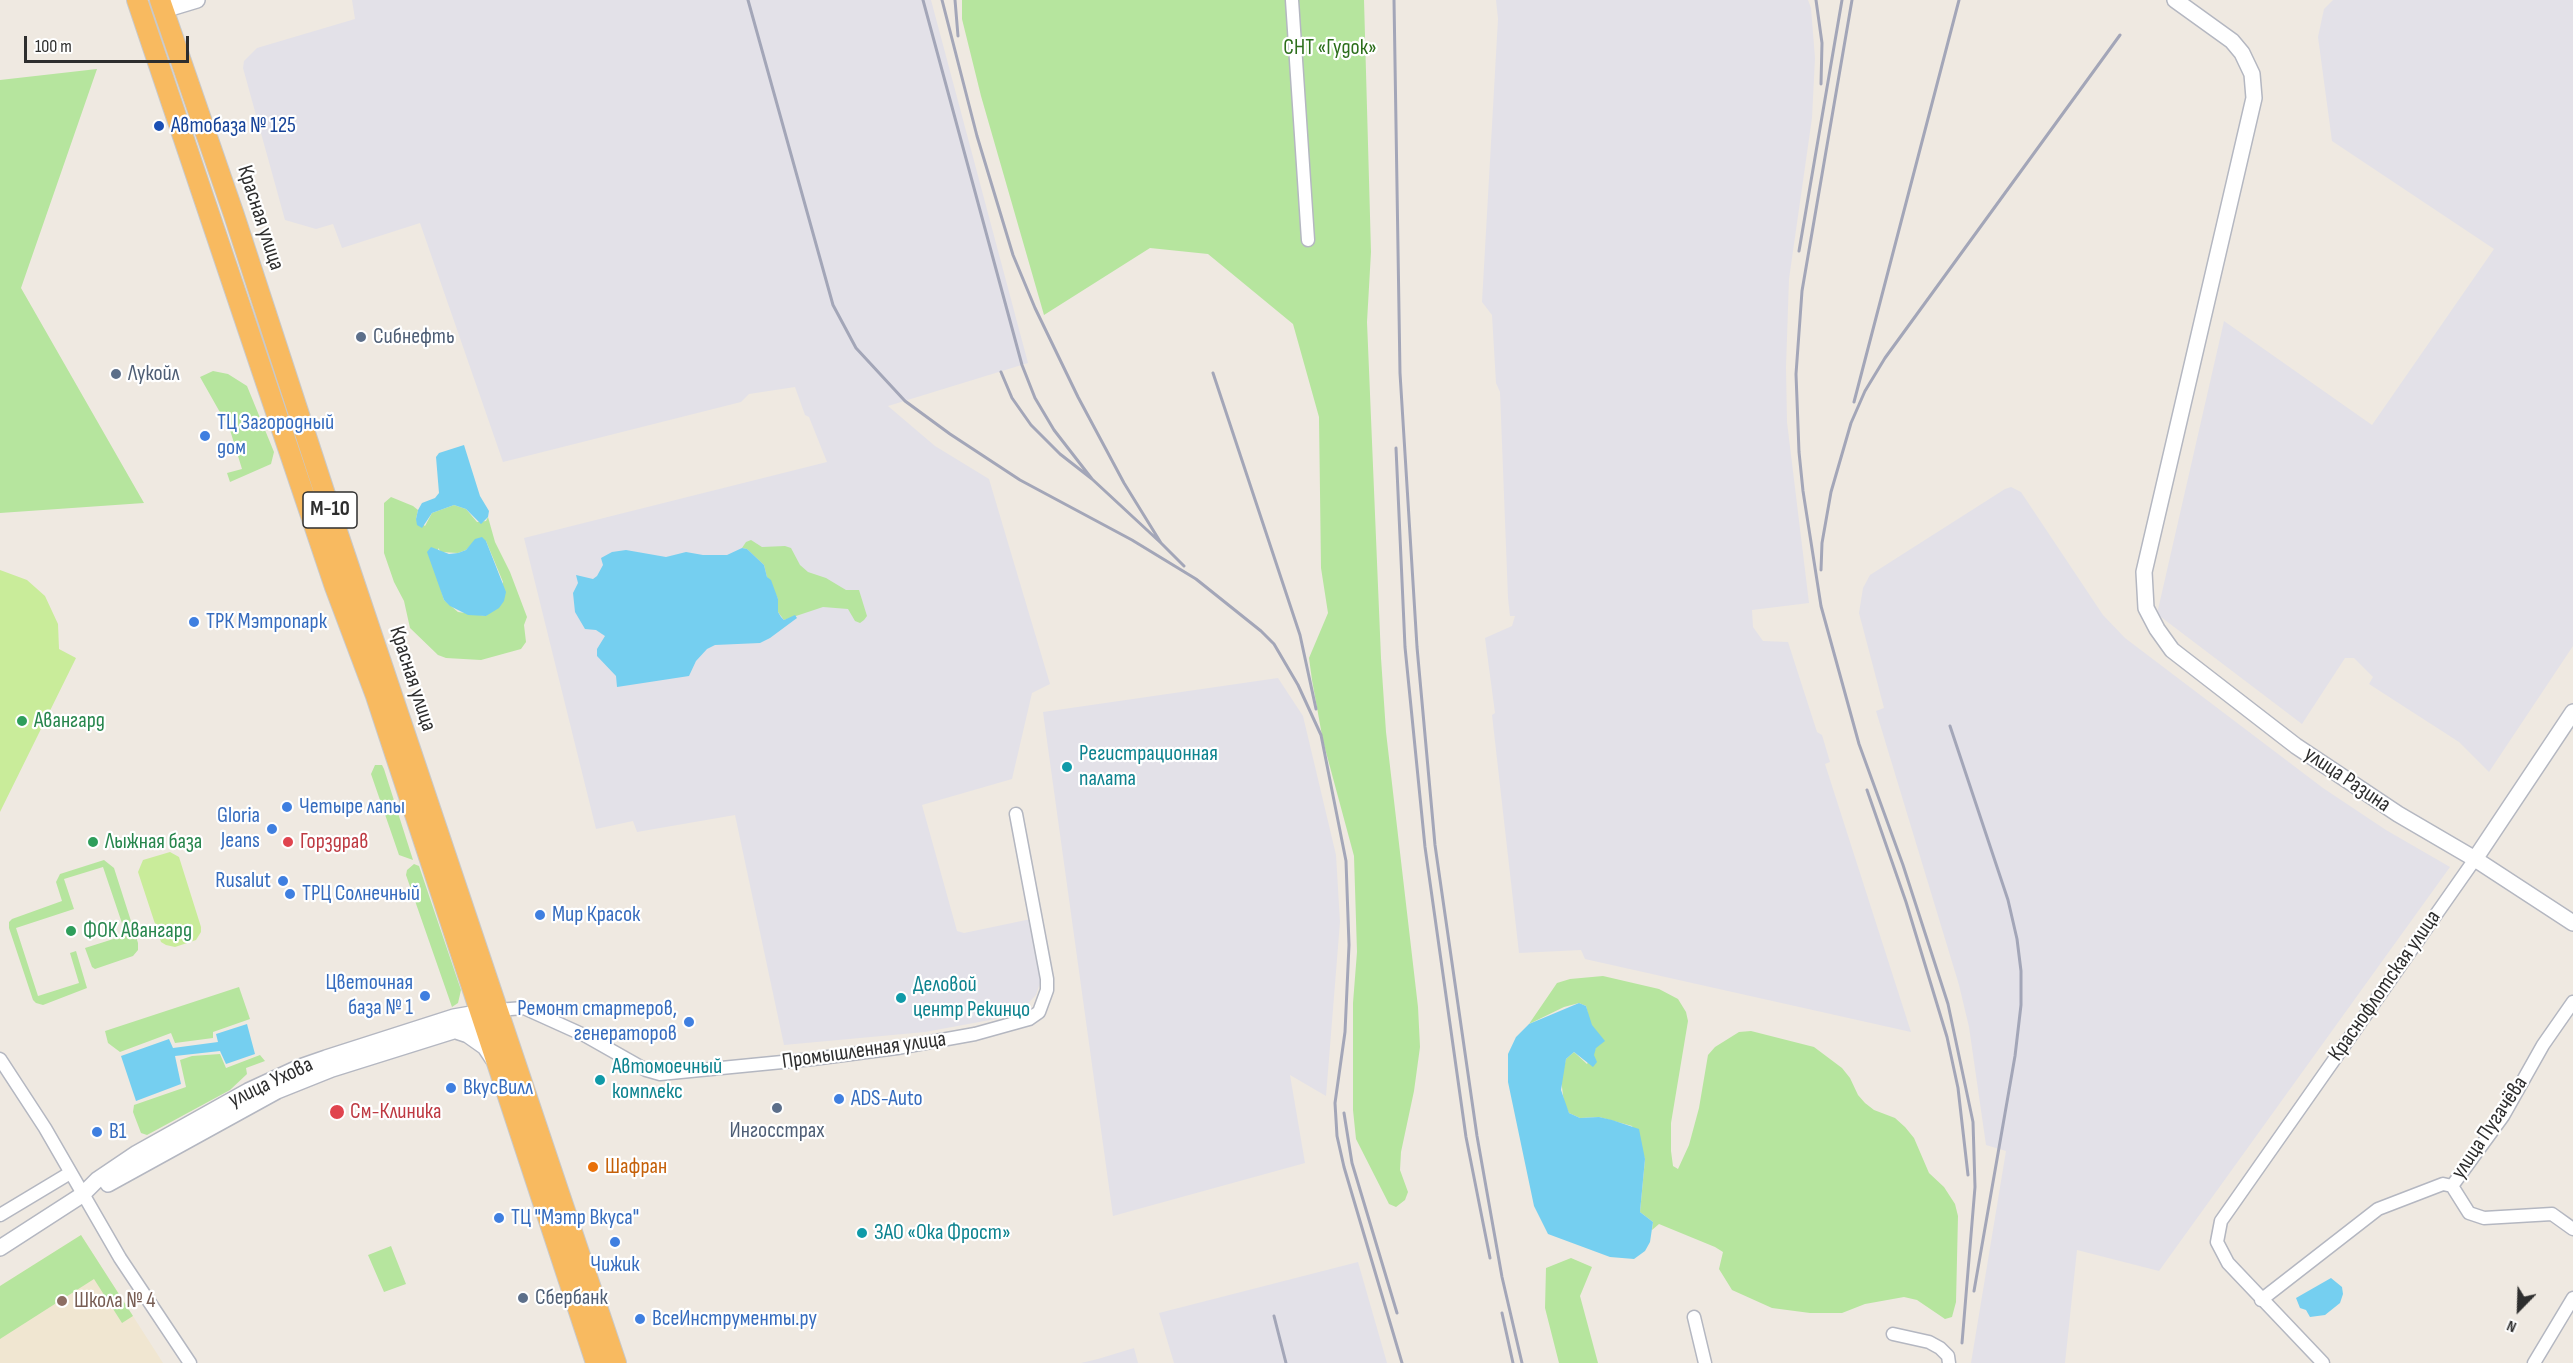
<!DOCTYPE html>
<html>
<head>
<meta charset="utf-8">
<style>
	body { margin:0 }
	#map { position:relative; width:2573px; height:1363px; overflow:hidden; background:#efe9e1; font-family:"Sofia Sans Condensed",sans-serif }
	canvas { display:block }
	.north { position:absolute; left:2489px; top:1279px; width:60px; height:60px; -webkit-text-stroke:4px #fff; paint-order:stroke; rotate:203deg; font-size:16px; font-weight:700; line-height:24px; text-align:center; color:#2e2e2e }
	.north::after { content:''; display:block; margin:auto; width:21px; height:27px; background:#2e2e2e; clip-path:polygon(50% 0,100% 100%,50% 72%,0 100%) }
	.scale { position:absolute; left:24px; top:36px; width:165px; height:27px; box-sizing:border-box; border:3px solid #2e2e2e; border-top:0; padding-left:8px; font-size:18px; line-height:21px; white-space:nowrap; color:#2e2e2e; -webkit-text-stroke:4px #fff; paint-order:stroke }
</style>
</head>
<body>
<div id="map">
<canvas width="2573" height="1363"></canvas>
<div class="north">N</div>
<div class="scale">100 m</div>
</div>
<script>
const g = document.querySelector('canvas').getContext('2d');
g.lineJoin = 'round';
function paint(path, color) { g.fillStyle = color; g.fill(path, 'evenodd'); }
const poly = rows => new Path2D(rows.map(r => 'M' + r).join(''));
function stroke(path, color, width, dash) { g.strokeStyle = color; g.lineWidth = width; g.lineCap = dash ? 'butt' : 'round'; g.setLineDash(dash || []); g.stroke(path); }
function drawText(font, color, halo, rows, align = 'center') {
  g.font = font + ' "Sofia Sans Condensed",sans-serif'; g.lineWidth = 4.5; g.setLineDash([]); g.textBaseline = 'middle'; g.strokeStyle = halo; g.fillStyle = color; for (const [text, x, y, turn = 0] of rows) {
    g.save(); g.translate(x, y); g.rotate((+turn || 0) * Math.PI / 180); g.textAlign = isNaN(turn) ? turn : align; if (halo) g.strokeText(text, 0, 0); g.fillText(text, 0, 0); g.restore();
  }
}
paint(poly([
	[352,0,931,0,1028,363,888,406,935,446,989,479,1050,684,1032,693,1012,779,922,805,957,931,964,933,1031,919,1041,980,1036,995,1021,1011,990,1020,925,1032,784,1045,735,815,637,832,633,821,596,829,524,538,827,462,809,417,805,415,795,387,749,394,741,402,503,462,420,223,342,248,333,224,316,229,285,220,243,68,244,61,257,48,355,19],
	[1496,0,1808,0,1811,8,1815,58,1812,118,1789,279,1786,367,1787,422,1809,603,1752,610,1753,627,1763,641,1788,642,1817,732,1822,735,1830,762,1825,764,1911,1032,1585,959,1581,950,1519,953,1492,715,1495,713,1485,638,1512,626,1515,616,1510,616,1508,598,1500,392,1496,383,1492,315,1482,302,1498,19],
	[2333,0,2573,0,2573,646,2489,772,2459,742,2369,684,2373,677,2354,658,2345,658,2302,724,2157,614,2224,321,2372,425,2494,249,2332,141,2318,37,2324,9],
	[2011,487,2021,492,2103,615,2125,638,2323,788,2386,830,2450,867,2159,1271,2077,1250,2065,1363,1971,1363,2006,1151,1986,1145,1969,1027,1959,985,1876,711,1884,708,1859,613,1863,588,1870,575,2005,489],
	[1278,678,1303,716,1336,855,1340,922,1326,1096,1290,1075,1305,1163,1113,1216,1043,712],
	[1358,1262,1387,1363,1174,1363,1159,1313],
	[1134,1348,1138,1363,1081,1363,1098,1359]
]), '#e3e1e8');
paint(poly([
	[81,1235,163,1363,0,1363,0,1286]
]), '#f0e6d1');
paint(poly([
	[962,0,1364,0,1371,252,1367,322,1381,658,1386,732,1418,1007,1420,1047,1414,1091,1401,1152,1400,1170,1408,1192,1405,1200,1396,1207,1389,1204,1356,1139,1353,1110,1353,1003,1357,952,1354,856,1323,741,1312,680,1309,658,1328,613,1321,568,1319,417,1293,324,1208,254,1150,248,1044,315,981,96,962,19],
	[97,69,21,288,144,503,0,513,0,80],
	[213,371,228,374,247,386,274,452,271,464,230,482,227,473,242,469,230,430,200,377],
	[391,497,413,506,418,510,416,519,425,526,432,513,454,505,466,509,477,522,486,521,488,517,495,542,510,572,527,617,524,625,526,642,521,649,481,660,446,658,438,655,410,628,404,601,394,582,384,553,384,503],
	[486,541,503,582,486,616,458,612,444,600,441,590,438,548,441,552,458,553,466,550,472,544],
	[751,540,762,547,785,546,791,548,800,565,808,572,826,578,846,590,859,590,867,616,864,620,860,623,855,621,848,609,823,607,784,620,778,612,778,599,767,577,764,565,747,549,742,548,746,542],
	[375,765,382,765,384,769,413,860,399,855,371,774],
	[104,860,114,868,138,943,138,950,133,956,95,969,92,967,85,948,126,935,103,867,64,879,74,909,16,928,38,996,79,983,70,953,76,951,87,988,43,1005,36,1003,33,1000,9,928,9,922,12,919,62,901,56,882,60,874],
	[414,864,419,866,461,990,458,1003,452,1007,406,875,407,870],
	[1603,976,1659,989,1678,999,1686,1012,1688,1021,1671,1123,1671,1151,1673,1166,1678,1169,1689,1145,1699,1108,1708,1055,1715,1047,1739,1032,1751,1031,1814,1047,1842,1068,1850,1078,1858,1095,1865,1103,1874,1110,1895,1118,1905,1127,1914,1138,1929,1173,1944,1187,1955,1204,1958,1216,1956,1302,1952,1317,1945,1319,1917,1300,1904,1297,1865,1304,1842,1313,1810,1313,1772,1308,1732,1290,1719,1269,1723,1252,1715,1247,1659,1224,1652,1230,1653,1222,1640,1212,1645,1159,1632,1126,1599,1117,1580,1118,1569,1113,1564,1103,1561,1079,1566,1059,1574,1052,1587,1064,1596,1048,1586,1006,1579,1003,1564,1007,1529,1024,1557,983,1570,979],
	[239,987,250,1019,213,1032,213,1038,175,1043,171,1033,120,1052,108,1043,105,1031],
	[220,1054,226,1068,260,1055,265,1061,246,1068,247,1074,230,1090,147,1135,141,1133,133,1112,134,1105,186,1087,180,1060,192,1056],
	[81,1235,133,1316,122,1323,94,1279,0,1339,0,1286],
	[391,1246,406,1284,384,1292,368,1255],
	[1571,1258,1592,1267,1580,1296,1598,1363,1559,1363,1545,1308,1546,1268]
]), '#b6e59e');
paint(poly([
	[0,570,27,580,45,596,58,624,59,649,76,658,0,812],
	[170,852,179,857,201,927,201,932,196,940,175,947,166,945,161,942,138,872,143,860]
]), '#c9ec9a');
paint(poly([
	[464,445,480,496,489,511,488,517,481,524,466,509,454,505,432,513,422,528,417,525,416,519,418,510,422,503,435,498,439,493,436,457,439,453],
	[482,537,486,541,506,592,504,601,499,608,486,616,468,615,450,606,444,600,427,552,431,547,449,554,458,553,466,550,475,539],
	[742,548,747,549,764,565,767,577,771,580,778,599,778,612,781,617,784,620,795,615,797,618,770,638,760,643,715,645,707,649,696,661,689,676,617,687,616,676,597,656,597,649,605,636,596,630,585,629,575,612,573,593,578,583,576,575,593,579,597,576,603,565,601,558,612,552,626,550,666,557,686,552,703,555,727,555],
	[1579,1003,1586,1006,1592,1025,1605,1041,1596,1048,1594,1055,1597,1062,1593,1067,1574,1052,1566,1059,1561,1090,1569,1113,1580,1118,1599,1117,1612,1120,1639,1129,1645,1159,1640,1212,1653,1222,1650,1242,1645,1251,1634,1259,1610,1257,1548,1234,1534,1206,1508,1082,1508,1054,1516,1037,1529,1024],
	[247,1024,255,1054,226,1064,220,1051,175,1056,181,1084,136,1101,121,1056,169,1039,173,1048,218,1042,216,1034],
	[2331,1278,2342,1287,2343,1294,2340,1303,2325,1315,2310,1317,2306,1310,2300,1308,2296,1298]
]), '#75cff0');
const minor = poly([
	[1292,0,1308,240],
	[497,1010,524,1008,586,1036,646,1070,660,1074,813,1059,897,1048,975,1034,1029,1019,1039,1012,1047,990,1047,979,1016,814],
	[0,1059,45,1128,120,1258,190,1363],
	[2452,1186,2469,1213,2484,1218,2552,1214,2573,1229],
	[0,1215,70,1173],
	[2261,1300,2378,1209,2443,1184,2452,1186,2503,1116,2543,1045,2573,1002],
	[1694,1317,1705,1363],
	[1893,1334,1929,1342,1940,1348,1948,1356,1949,1363],
	[2323,1363,2228,1263,2217,1242,2221,1221,2475,859],
	[2534,1363,2573,1298]
]);
const tertiary = poly([
	[2175,0,2232,41,2242,53,2252,74,2254,98,2144,572,2146,608,2157,629,2172,650,2296,746,2398,814,2475,859,2573,923],
	[164,10,197,0],
	[2475,859,2573,712],
	[456,1031,468,1035,485,1047,493,1059],
	[108,1184,277,1091,332,1069,482,1022,490,1016],
	[0,1248,82,1195,97,1180,137,1153,248,1091,300,1067,326,1058,454,1017,488,1011]
]);
const trunk = poly([
	[137,0,335,587,376,696,596,1363],
	[160,0,234,215,337,531,616,1363]
]);
stroke(minor, '#b4b7c1', 15);
stroke(tertiary, '#b4b7c1', 18);
stroke(trunk, '#c9c9c9', 22);
stroke(minor, '#fff', 12);
stroke(tertiary, '#fff', 15);
stroke(trunk, '#f8ba60', 20);
stroke(poly([
	[748,0,833,305,856,348,905,401,950,434,1020,480,1132,540,1196,579,1261,631,1274,644,1298,685,1321,735,1346,861,1349,945,1345,1032,1335,1103,1337,1136,1344,1167,1402,1363],
	[923,0,1022,365,1035,398,1054,430,1092,479],
	[942,0,977,136,1013,255,1035,308,1078,397,1124,483,1161,543],
	[955,0,958,36],
	[1394,0,1400,373,1417,647,1435,845,1477,1136,1502,1277,1522,1363],
	[1816,0,1822,43,1821,84],
	[1852,0,1802,291,1796,374,1799,452,1803,491,1821,606,1859,744,1903,865,1948,1004,1973,1122,1975,1187,1962,1343],
	[1799,251,1842,0],
	[1001,372,1012,398,1031,425,1060,454,1092,479,1161,543,1184,566],
	[1213,373,1300,635,1316,709],
	[1854,402,1959,0],
	[1396,448,1405,647,1425,847,1466,1137,1490,1258],
	[1821,570,1822,543,1831,492,1851,423,1865,391,1885,358,2120,35],
	[1950,726,2008,900,2017,939,2021,971,2021,1005,2015,1056,1974,1291],
	[1867,790,1906,902,1947,1037,1958,1088,1968,1175],
	[1344,1113,1352,1163,1397,1313],
	[1502,1313,1513,1363],
	[1274,1316,1286,1363]
]), '#a3a6b8', 3);
for (const [x, y, r, color] of [
	[159,126,6,"#1a4fb4"],
	[361,337,6,"#5c6f8a"],
	[116,374,6,"#5c6f8a"],
	[205,436,6,"#3f7fe0"],
	[194,622,6,"#3f7fe0"],
	[22,721,6,"#2e9e5b"],
	[1067,767,6,"#0f9aa8"],
	[287,807,6,"#3f7fe0"],
	[272,829,6,"#3f7fe0"],
	[93,842,6,"#2e9e5b"],
	[288,842,6,"#e0444e"],
	[283,881,6,"#3f7fe0"],
	[290,894,6,"#3f7fe0"],
	[540,915,6,"#3f7fe0"],
	[71,931,6,"#2e9e5b"],
	[425,996,6,"#3f7fe0"],
	[901,998,6,"#0f9aa8"],
	[689,1022,6,"#3f7fe0"],
	[600,1080,6,"#0f9aa8"],
	[451,1088,6,"#3f7fe0"],
	[839,1099,6,"#3f7fe0"],
	[777,1108,6,"#5c6f8a"],
	[337,1112,8,"#e0444e"],
	[97,1132,6,"#3f7fe0"],
	[593,1167,6,"#e8710a"],
	[499,1218,6,"#3f7fe0"],
	[862,1233,6,"#0f9aa8"],
	[615,1242,6,"#3f7fe0"],
	[523,1298,6,"#5c6f8a"],
	[62,1301,6,"#8d6e63"],
	[640,1319,6,"#3f7fe0"]
]) { const dot = new Path2D(); dot.arc(x, y, r, 0, 2 * Math.PI); g.fillStyle = color; g.fill(dot); stroke(dot, '#fff', 2); }
for (const [x, y, w] of [
	[330,510,54]
]) { const box = new Path2D(); box.roundRect(x - w / 2, y - 18, w, 36, 4.5); g.fillStyle = '#fff'; g.fill(box); stroke(box, '#2e2e2e', 1.5); }
drawText('bold 21px', '#2e2e2e', null, [
	["М-10",330,510]
]);
drawText('22px', '#2c6e1b', '#fff', [
	["СНТ «Гудок»",1330,48]
]);
drawText('22px', '#164399', '#fff', [
	["Автобаза № 125",171,126]
], 'left');
drawText('22px', '#2e2e2e', '#fff', [
	["Красная улица",260,218,72],
	["Красная улица",412,679,72],
	["улица Разина",2347,780,34],
	["Краснофлотская улица",2385,986,-55],
	["Промышленная улица",864,1051,-8],
	["улица Ухова",271,1083,-25],
	["улица Пугачёва",2490,1128,-56]
]);
drawText('22px', '#4e5e75', '#fff', [
	["Сибнефть",373,337],
	["Лукойл",128,374],
	["Ингосстрах",777,1131,"center"],
	["Сбербанк",535,1298]
], 'left');
drawText('22px', '#366cbe', '#fff', [
	["ТЦ Загородный",217,423],
	["дом",217,448],
	["ТРК Мэтропарк",206,622],
	["Четыре лапы",299,807],
	["Gloria",260,816,"right"],
	["Jeans",260,841,"right"],
	["Rusalut",271,881,"right"],
	["ТРЦ Солнечный",302,894],
	["Мир Красок",552,915],
	["Цветочная",413,983,"right"],
	["база № 1",413,1008,"right"],
	["Ремонт стартеров,",677,1009,"right"],
	["генераторов",677,1034,"right"],
	["ВкусВилл",463,1088],
	["ADS-Auto",851,1099],
	["В1",109,1132],
	["ТЦ \"Мэтр Вкуса\"",511,1218],
	["Чижик",615,1265,"center"],
	["ВсеИнструменты.ру",652,1319]
], 'left');
drawText('22px', '#27864d', '#fff', [
	["Авангард",34,721],
	["Лыжная база",105,842],
	["ФОК Авангард",83,931]
], 'left');
drawText('22px', '#0d838f', '#fff', [
	["Регистрационная",1079,754],
	["палата",1079,779],
	["Деловой",913,985],
	["центр Рекинцо",913,1010],
	["Автомоечный",612,1067],
	["комплекс",612,1092],
	["ЗАО «Ока Фрост»",874,1233]
], 'left');
drawText('22px', '#be3a42', '#fff', [
	["Горздрав",300,842],
	["См-Клиника",350,1112]
], 'left');
drawText('22px', '#c56008', '#fff', [
	["Шафран",605,1167]
], 'left');
drawText('22px', '#785e54', '#fff', [
	["Школа № 4",74,1301]
], 'left');
</script>
</body>
</html>
